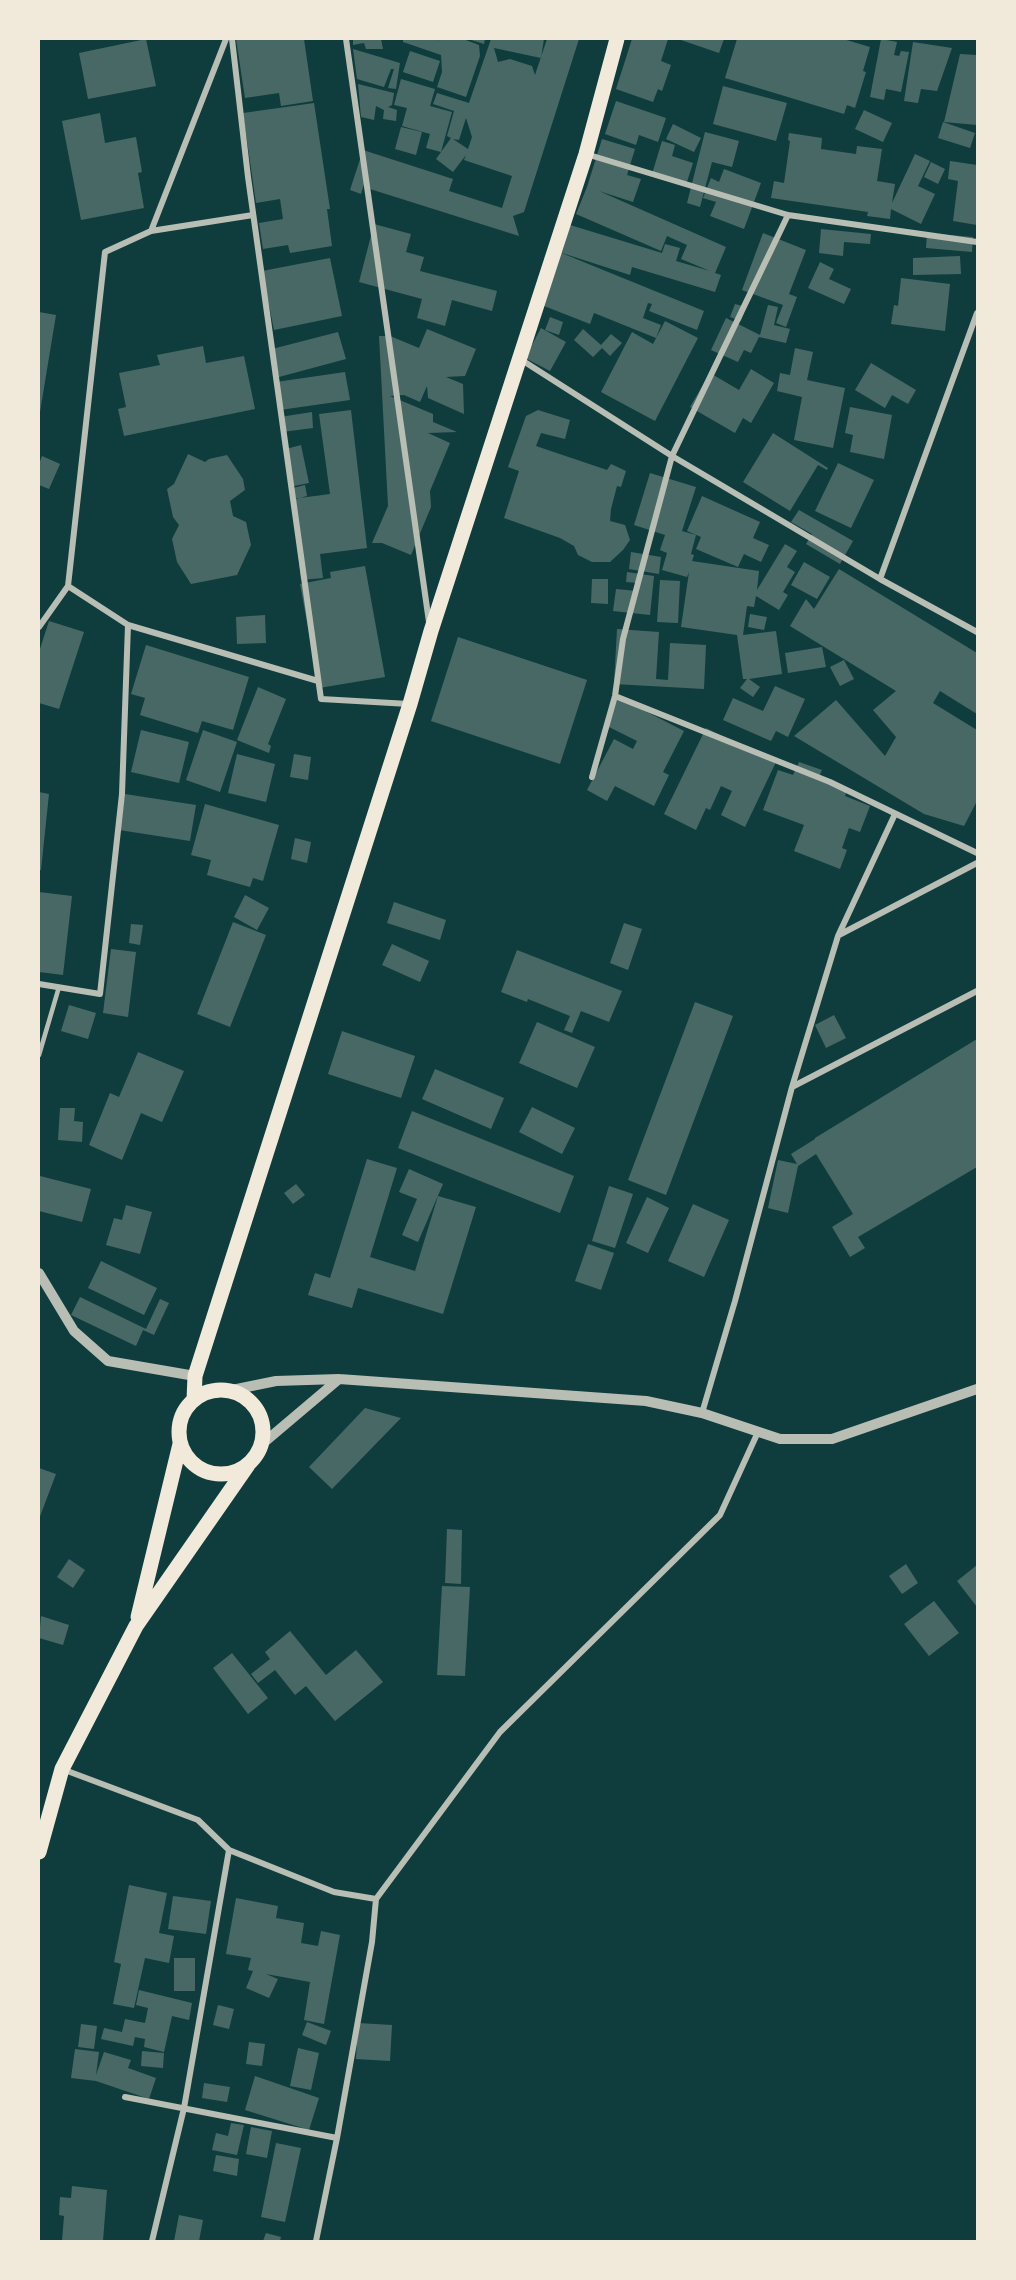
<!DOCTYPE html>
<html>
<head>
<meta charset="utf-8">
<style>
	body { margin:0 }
	#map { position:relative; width:1016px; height:2280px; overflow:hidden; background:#0f3d3e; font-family:Merriweather,serif }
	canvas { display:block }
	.frame { position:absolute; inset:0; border:40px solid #f1e9da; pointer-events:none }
</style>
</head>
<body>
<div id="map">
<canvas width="1016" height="2280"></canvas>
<div class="frame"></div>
</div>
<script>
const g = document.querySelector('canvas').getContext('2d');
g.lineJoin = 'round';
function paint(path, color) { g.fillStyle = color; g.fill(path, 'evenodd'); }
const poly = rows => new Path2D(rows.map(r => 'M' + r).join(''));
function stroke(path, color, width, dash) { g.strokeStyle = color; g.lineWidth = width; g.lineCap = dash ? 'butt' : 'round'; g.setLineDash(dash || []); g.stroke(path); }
paint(poly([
	[146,39,156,86,88,99,79,53],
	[236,39,304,39,313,101,281,106,279,93,245,98],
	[353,39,381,39,383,49,366,49,364,43,353,45],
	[403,39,438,39,438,41,439,39,463,39,479,45,480,56,466,97,437,87,442,72,441,55,403,42],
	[468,39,485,39,484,44],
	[491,39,544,39,541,58,494,48,498,62,510,59,532,66,535,75,547,39,579,39,524,212,513,216,519,236,370,189,366,177,361,194,350,190,363,150,453,179,449,191,502,208,512,176,464,160,466,155,453,172,436,159,451,138,447,136,454,111,433,104,437,93,469,103],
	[466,118,472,137,468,149,453,139,459,140],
	[632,39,668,39,661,61,671,65,662,91,658,89,653,102,616,89],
	[678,39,724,39,719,53],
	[737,39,843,39,870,47,863,71,866,72,855,108,847,105,844,114,725,78],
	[881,39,897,42,894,55,899,56,901,51,909,52,901,92,886,89,884,100,870,97],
	[913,42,952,48,937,91,921,89,918,103,904,101],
	[353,49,400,63,396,89,388,88,394,69,391,69,384,87,357,79],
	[410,51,440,61,433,82,403,72],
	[960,54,977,55,977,125,944,122],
	[401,79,435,89,430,106,452,112,441,152,426,148,430,134,402,126,407,108,394,105],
	[358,84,394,93,392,105,388,107,397,110,396,121,383,119,384,110,376,106,374,120,361,117],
	[723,86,787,103,776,141,713,124],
	[616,101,666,118,658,142,639,135,636,145,605,134],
	[314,103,330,209,327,209,332,246,290,253,288,245,263,249,259,223,283,219,280,199,256,203,243,113],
	[864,110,892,123,883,142,855,129],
	[100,113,105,143,136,137,142,172,138,173,144,208,81,220,62,121],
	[943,122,975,133,970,148,938,138],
	[673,124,701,138,694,152,666,139],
	[401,127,422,132,416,155,395,149],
	[705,132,739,141,732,167,712,162,700,207,687,203],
	[789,133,822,138,821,149,856,154,857,146,882,149,877,181,895,184,892,203,915,154,930,161,918,186,935,194,921,224,891,209,890,219,867,216,868,212,771,198,774,181,784,183,790,141,788,140],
	[602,139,635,149,627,175,641,179,633,202,599,191,726,247,715,273,721,275,715,292,632,267,630,275,562,253,570,225,662,253,665,244,680,248,676,261,710,271,681,259,687,245,667,236,661,251,576,214,587,187],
	[662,141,675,145,672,156,693,163,686,185,652,174],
	[950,161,977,165,977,225,953,221,958,181,948,179],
	[931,162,945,169,938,184,924,177],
	[724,169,761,183,744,229,710,216,716,202,703,198,711,178,719,182],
	[374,224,411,234,406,252,424,257,420,271,497,291,492,311,452,300,445,326,417,318,422,299,359,282],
	[821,229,871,234,870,244,844,242,843,256,819,253],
	[763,233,806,250,789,294,797,297,786,327,776,323,783,305,742,290],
	[927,233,973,237,972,252,926,248],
	[559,252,704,311,697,330,649,311,652,304,648,303,643,318,661,325,656,338,594,313,590,324,539,304],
	[960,256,961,274,913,275,913,258],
	[330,258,342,316,274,330,262,271],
	[820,262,834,269,829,279,851,289,844,304,808,288],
	[901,278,950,284,945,331,891,324,894,305,898,306],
	[735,304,746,307,741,321,730,317],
	[768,305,778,307,774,325,790,329,786,343,759,337,751,353,744,350,738,362,711,350,726,318,760,335],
	[39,312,56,315,40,412,39,412],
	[550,317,563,322,559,335,545,330],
	[665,321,698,338,655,421,601,392,632,332,653,344],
	[541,328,566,342,550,371,525,358],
	[427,329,476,349,465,376,446,377,463,384,464,414,428,398,427,386,420,402,404,395,390,396,433,414,433,422,457,432,428,433,450,443,430,491,431,507,411,555,382,543,372,543,388,506,379,336,390,336,419,348],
	[583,329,601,345,611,334,622,343,610,356,602,348,593,357,574,340],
	[338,332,346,359,279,377,272,349],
	[203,346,206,363,244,356,255,409,124,436,118,409,126,407,119,373,160,365,157,355],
	[795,348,813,352,807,380,845,388,833,448,794,440,802,397,777,391,780,373,790,375],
	[871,363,916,390,908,404,892,395,885,408,855,390],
	[751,369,774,383,751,423,743,418,735,433,690,407,710,373,739,390],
	[345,372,350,400,280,410,276,382],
	[850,407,892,415,884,459,850,452,853,435,845,433],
	[351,410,367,548,320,554,323,578,301,580,292,499,330,494,319,414],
	[538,410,570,420,565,439,541,433,536,446,607,470,611,464,626,471,621,487,617,486,611,509,610,521,625,525,630,540,623,550,610,562,592,562,578,555,574,546,560,538,504,518,519,471,508,467,526,416],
	[312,412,313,428,282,432,280,417],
	[773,433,828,468,827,470,818,465,790,511,743,482],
	[301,445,309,483,294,486,286,449],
	[188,454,205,462,209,459,227,455,243,479,245,490,230,501,233,516,246,522,251,545,237,575,191,584,177,562,172,539,179,525,173,517,167,489,174,484],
	[42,456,60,464,49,489,39,485,39,464],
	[838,463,874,480,851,528,815,511],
	[650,473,696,487,682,531,696,535,691,554,694,555,692,561,759,571,757,590,785,544,797,551,787,567,795,572,783,592,788,595,779,610,756,596,754,607,747,606,743,635,776,631,782,674,749,679,760,687,753,697,740,688,747,679,743,679,737,635,681,627,689,572,687,577,662,570,667,553,660,550,665,535,634,525],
	[305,485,307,496,296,499,293,488],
	[702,496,760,522,753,538,769,545,761,562,744,554,738,567,696,549,701,537,687,531],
	[799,510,853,541,840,564,806,544,812,534,791,522],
	[631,552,661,557,659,574,629,569],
	[804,562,830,577,817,599,791,585],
	[365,566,385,677,319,688,300,584,331,578,330,572],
	[839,569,977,653,977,714,940,691,933,703,977,730,977,801,964,826,924,814,794,736,836,700,885,756,896,737,873,710,896,691,790,626,806,599,814,609],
	[627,572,654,576,650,615,613,611,616,589,637,591,638,583,626,582],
	[592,579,608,579,608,604,591,603],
	[660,580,680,581,678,623,657,622],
	[750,614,767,617,764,630,748,627],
	[265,615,266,643,237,644,236,617],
	[49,621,84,632,59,709,39,703,39,652],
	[617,629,659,632,656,679,668,680,670,643,706,645,704,689,614,684],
	[458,637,587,680,560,764,431,721],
	[146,645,249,677,233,730,202,721,198,733,140,715,145,698,131,694],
	[822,647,826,667,788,673,785,653],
	[844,660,854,679,840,686,830,667],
	[775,686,805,699,788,737,776,731,771,741,723,720,733,698,763,711],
	[258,687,286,699,268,744,271,746,269,753,237,740],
	[618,697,684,731,663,772,669,775,654,806,615,786,607,801,587,790,614,739,633,749,637,741,605,725],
	[706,728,776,762,745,827,721,815,732,791,721,786,710,810,706,808,696,830,664,814],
	[141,730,189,742,179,783,131,772],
	[203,730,237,742,220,792,186,780],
	[237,754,275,764,266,802,228,793],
	[294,754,311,757,308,780,290,777],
	[799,762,822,770,819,777,848,788,845,796,870,806,860,832,849,828,842,848,847,850,840,869,794,851,804,825,763,810,778,770,793,775],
	[39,792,49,794,41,870,39,870],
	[125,794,196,805,190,841,119,830],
	[205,804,279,825,263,881,253,878,250,887,207,875,211,860,191,855],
	[295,838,311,842,307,863,291,859],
	[39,892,72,896,63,975,39,972],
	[245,895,269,908,257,930,234,917],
	[394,902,446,920,440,940,387,923],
	[233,922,266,935,230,1027,197,1014],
	[624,923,642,929,628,970,610,963],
	[131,924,143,925,140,945,129,943],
	[392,944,429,961,420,982,382,965],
	[111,949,136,952,128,1017,103,1013],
	[517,950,622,991,609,1022,581,1011,572,1033,564,1030,570,1016,528,999,527,1002,501,992],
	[695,1002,733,1016,666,1195,628,1180],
	[69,1005,96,1013,88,1039,61,1031],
	[834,1015,846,1038,826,1048,815,1025],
	[537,1022,595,1047,577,1088,519,1063],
	[342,1031,415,1056,401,1098,328,1074],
	[977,1039,977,1167,858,1237,865,1248,850,1257,832,1227,853,1214,816,1154,798,1166,788,1213,768,1208,778,1160,797,1164,791,1154,815,1139,815,1138],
	[138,1052,184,1071,162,1122,141,1113,122,1160,89,1145,110,1093,119,1097],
	[435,1069,504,1098,491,1129,422,1099],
	[532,1107,575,1128,562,1154,519,1132],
	[60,1108,75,1108,74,1121,83,1122,82,1142,58,1140],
	[412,1111,574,1176,560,1213,398,1148],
	[367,1159,397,1168,370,1257,415,1271,438,1196,476,1207,443,1314,358,1288,352,1308,308,1295,315,1273,330,1278],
	[409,1169,443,1184,418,1242,402,1235,417,1199,399,1192],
	[40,1176,91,1189,82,1222,39,1211],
	[296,1184,305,1195,293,1204,284,1193],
	[609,1186,633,1194,615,1248,592,1241],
	[647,1197,669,1208,648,1253,626,1243],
	[693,1204,729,1220,704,1277,668,1261],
	[126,1205,152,1212,140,1254,106,1245,114,1218,122,1220],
	[588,1244,614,1253,601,1290,575,1281],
	[101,1261,157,1288,144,1315,88,1288],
	[80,1297,146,1329,160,1299,169,1303,154,1335,143,1330,136,1346,71,1315],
	[365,1408,401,1418,332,1489,309,1467],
	[39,1468,56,1474,39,1519],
	[447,1529,462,1530,461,1584,445,1583],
	[69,1559,85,1570,73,1588,57,1577],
	[906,1564,918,1583,902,1594,889,1576],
	[977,1565,977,1607,957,1581],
	[442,1586,470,1587,465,1676,437,1675],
	[934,1601,959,1633,929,1656,904,1624],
	[41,1616,69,1625,63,1645,39,1638],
	[290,1631,326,1675,356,1650,383,1682,335,1721,306,1686,295,1695,275,1670,258,1683,251,1674,270,1659,265,1652],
	[232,1653,268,1698,248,1714,213,1668],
	[129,1885,167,1893,159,1933,174,1936,169,1963,145,1958,134,2008,113,2004,121,1964,114,1962],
	[173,1896,211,1901,206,1934,168,1929],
	[236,1898,278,1906,276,1918,304,1923,301,1943,318,1946,321,1931,340,1935,324,2024,304,2020,310,1982,266,1974,278,1979,269,1998,246,1988,253,1971,248,1970,251,1958,226,1954],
	[174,1958,195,1958,195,1991,174,1991],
	[139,1990,192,2003,189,2020,172,2016,164,2052,144,2047,145,2039,135,2037,133,2046,101,2039,104,2028,122,2032,125,2019,145,2023,148,2008,136,2005],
	[218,2005,234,2009,229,2029,213,2025],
	[307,2022,331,2031,326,2045,302,2035],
	[358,2023,392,2025,390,2061,356,2059],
	[81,2024,97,2026,94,2049,78,2047],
	[249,2042,265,2044,262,2066,246,2064],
	[298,2048,319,2053,311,2090,290,2086],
	[75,2049,99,2052,96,2075,104,2052,131,2060,128,2068,156,2078,149,2099,96,2081,71,2078],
	[142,2051,164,2053,163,2068,141,2066],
	[255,2076,319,2098,309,2130,245,2110],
	[204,2083,230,2087,227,2102,202,2098],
	[231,2123,244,2125,237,2155,212,2150,216,2133,228,2136],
	[251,2127,272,2131,267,2158,246,2154],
	[276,2143,301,2148,285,2222,261,2217],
	[216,2155,239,2159,237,2176,213,2171],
	[72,2186,107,2190,103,2241,62,2241,64,2216,59,2215,60,2197,71,2198],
	[179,2215,203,2220,199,2241,174,2241],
	[266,2233,281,2237,280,2241,263,2241]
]), '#486865');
stroke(poly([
	[39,1055,59,987]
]), '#b8beb3', 4.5);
stroke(poly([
	[226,39,151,231,105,252,68,586,128,625,318,681],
	[232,39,248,177,321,699,409,704],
	[346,39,429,622],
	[586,154,788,215,977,242],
	[151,231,253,215],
	[520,359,672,456,880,579,977,632],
	[880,579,977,313],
	[39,627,68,586],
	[615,696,830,782,977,853],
	[592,777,615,696,623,639,672,456,788,215],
	[839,935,977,863],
	[39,984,100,994,122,794,128,625],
	[792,1087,838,936,895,814],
	[702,1413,735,1301,792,1087,977,991],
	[62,1769,198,1820,229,1850,184,2108,152,2241],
	[229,1850,334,1892,376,1899,500,1732,720,1515,758,1432],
	[125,2097,337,2138],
	[316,2241,337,2138,372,1942,376,1899]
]), '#b8beb3', 6);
stroke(poly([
	[39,1273,74,1331,108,1361,195,1376],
	[227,1391,276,1381,339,1379,646,1401,702,1413,780,1439,832,1439,977,1389],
	[261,1445,339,1379]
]), '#b8beb3', 10);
stroke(poly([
	'179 1432a42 42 0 1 1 84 0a42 42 0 1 1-84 0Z',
	[194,1400,195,1376,410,704,431,631,586,154,617,39],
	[138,1617,180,1444],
	[39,1852,62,1769,136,1626,248,1465]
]), '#f1e9da', 15);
</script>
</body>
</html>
